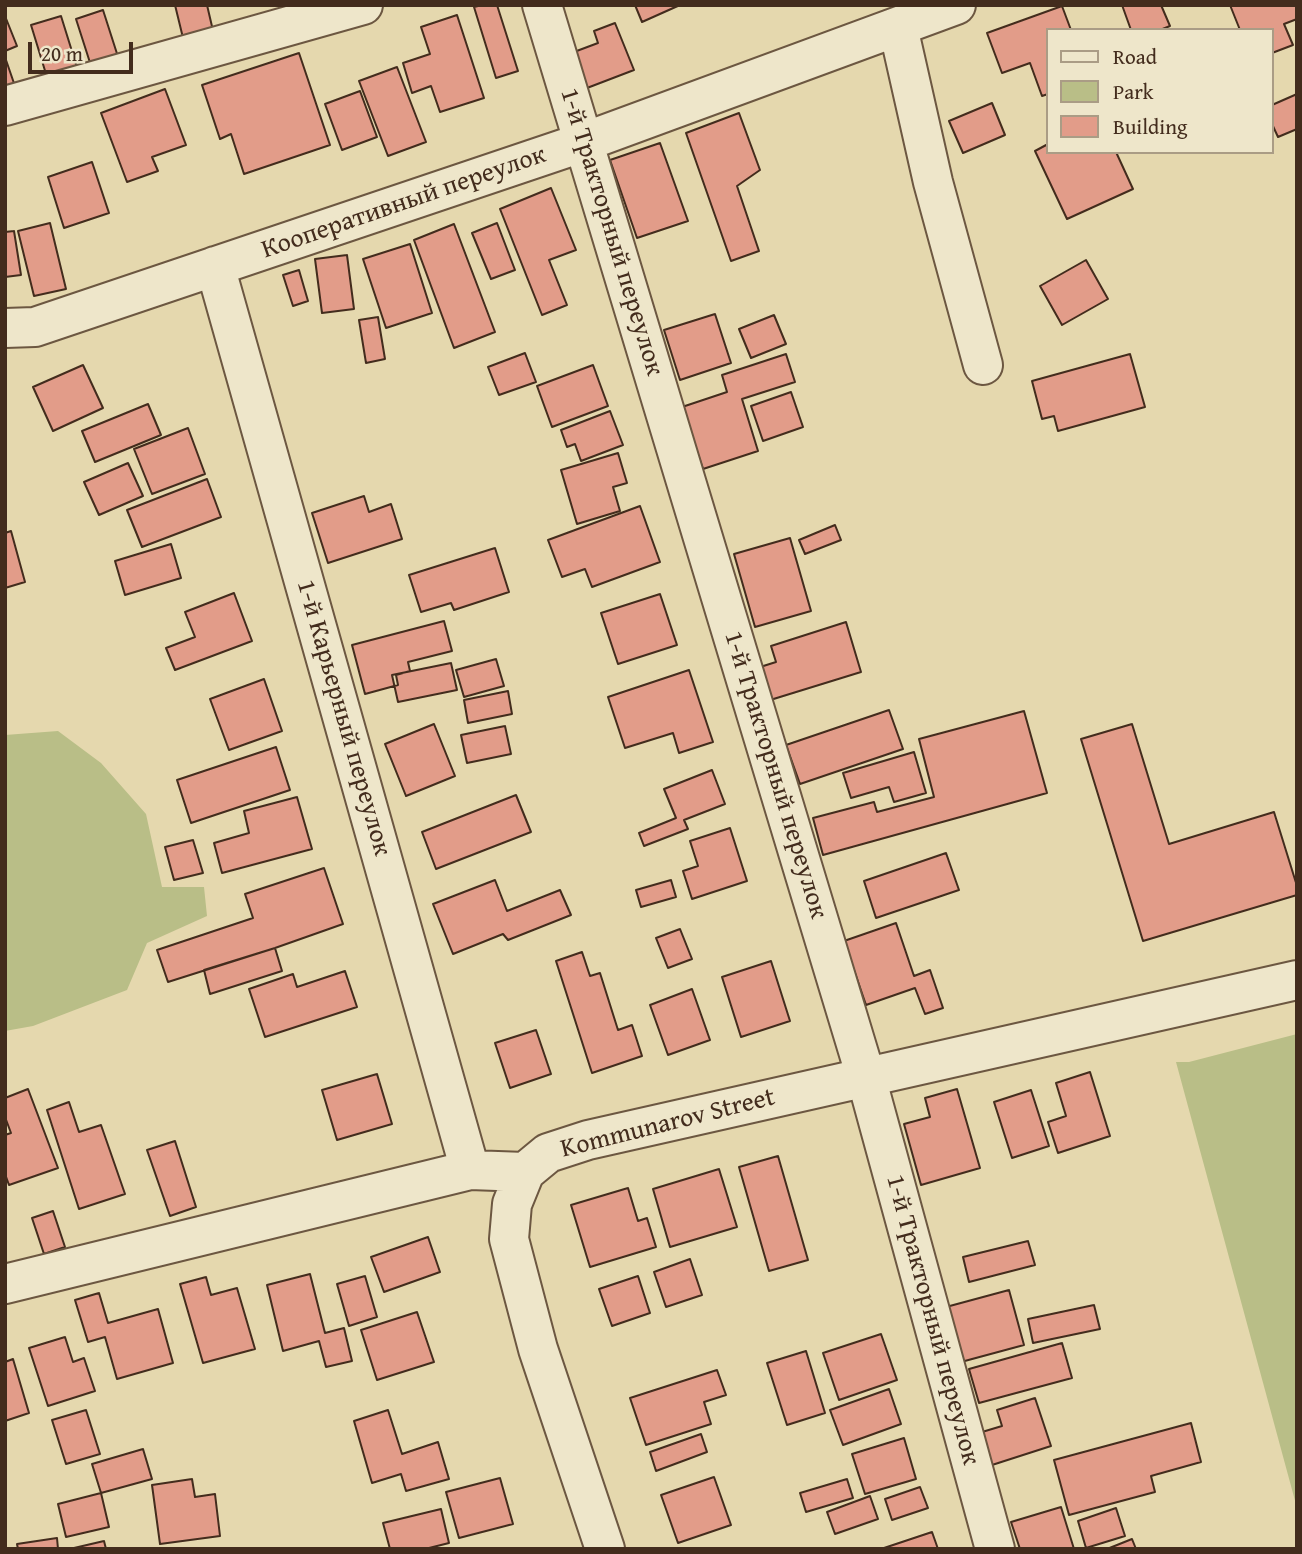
<!DOCTYPE html>
<html>
<head>
<meta charset="utf-8">
<style>
	body { margin:0 }
	#map { position:relative; width:1302px; height:1554px; overflow:hidden; background:#e5d8ae; font-family:"Gentium Book Plus",serif }
	canvas { display:block }
	.frame { position:absolute; inset:0; border:7px solid #432c1d; pointer-events:none }
	.legend { position:absolute; left:1046px; top:28px; width:228px; height:126px; box-sizing:border-box; background:#eee6ca; border:2px solid #aa9c85; margin:0; padding:9px 12px; list-style:none; font-size:21px; color:#432c1d }
	.legend li { display:flex; align-items:center; gap:14px; height:35px }
	.legend b { width:35px; border:2px solid #aa9c85 }
	.scale { position:absolute; left:28px; top:42px; width:105px; height:32px; box-sizing:border-box; border:4px solid #432c1d; border-top:0; padding-left:9px; font-size:21px; line-height:24px; white-space:nowrap; color:#432c1d; -webkit-text-stroke:5px #eee6ca; paint-order:stroke }
</style>
</head>
<body>
<div id="map">
<canvas width="1302" height="1554"></canvas>
<div class="frame"></div>
<ul class="legend">
<li><b style="height:9px;background:#eee6ca"></b>Road</li>
<li><b style="height:19px;background:#b9be87"></b>Park</li>
<li><b style="height:19px;background:#e29c89"></b>Building</li>
</ul>
<div class="scale">20 m</div>
</div>
<script>
const g = document.querySelector('canvas').getContext('2d');
g.lineJoin = 'round';
function paint(path, color) { g.fillStyle = color; g.fill(path, 'evenodd'); }
const poly = rows => new Path2D(rows.map(r => 'M' + r).join(''));
function stroke(path, color, width, dash) { g.strokeStyle = color; g.lineWidth = width; g.lineCap = dash ? 'butt' : 'round'; g.setLineDash(dash || []); g.stroke(path); }
function drawText(font, color, halo, rows, align = 'center') {
  g.font = font + ' "Gentium Book Plus",serif'; g.lineWidth = 7; g.setLineDash([]); g.textBaseline = 'middle'; g.strokeStyle = halo; g.fillStyle = color; for (const [text, x, y, turn = 0] of rows) {
    g.save(); g.translate(x, y); g.rotate((+turn || 0) * Math.PI / 180); g.textAlign = isNaN(turn) ? turn : align; if (halo) g.strokeText(text, 0, 0); g.fillText(text, 0, 0); g.restore();
  }
}
paint(poly([
	[58,731,101,763,146,814,162,887,204,887,207,916,147,943,127,990,33,1026,5,1031,5,735],
	[1297,1034,1297,1508,1176,1062,1189,1062]
]), '#b9be87');
const building = poly([
	[175,5,207,5,214,35,184,42,175,5],
	[482,5,497,5,518,71,496,78,474,7,482,5],
	[635,5,680,5,642,22,635,5],
	[1122,5,1161,5,1170,26,1160,30,1131,30,1122,5],
	[1230,5,1297,5,1297,19,1284,24,1293,45,1272,53,1272,30,1240,30,1230,5],
	[1062,6,1071,30,1048,30,1048,94,1042,96,1030,63,1002,73,987,33,1062,6],
	[103,10,120,63,93,72,76,19,103,10],
	[457,15,484,98,440,112,431,86,412,93,403,63,430,54,421,27,457,15],
	[5,16,17,46,5,51,5,16],
	[61,16,80,77,50,87,31,25,61,16],
	[615,23,634,70,587,88,574,52,598,43,594,31,615,23],
	[299,53,330,145,244,174,231,134,220,139,202,85,299,53],
	[6,60,17,92,5,97,5,61,6,60],
	[397,67,426,142,388,156,359,81,397,67],
	[165,89,186,145,152,157,158,171,127,182,101,113,165,89],
	[360,91,377,137,342,150,325,104,360,91],
	[1297,94,1297,129,1278,137,1272,124,1272,105,1297,94],
	[992,103,1005,135,963,153,949,121,992,103],
	[739,113,760,170,737,186,759,251,731,261,686,133,739,113],
	[660,143,688,221,637,238,610,160,660,143],
	[1048,144,1048,152,1116,152,1133,189,1067,219,1035,151,1048,144],
	[92,162,109,213,64,228,48,177,92,162],
	[551,188,576,250,549,260,567,305,542,315,500,209,551,188],
	[50,223,66,289,34,296,18,231,50,223],
	[497,223,515,270,491,279,472,233,497,223],
	[454,224,495,332,454,348,414,240,454,224],
	[14,231,21,275,5,277,5,232,14,231],
	[410,244,432,313,386,328,363,259,410,244],
	[347,255,354,309,322,313,315,259,347,255],
	[1086,260,1108,299,1062,325,1040,286,1086,260],
	[299,270,308,301,293,306,283,275,299,270],
	[715,314,731,363,680,380,664,330,715,314],
	[774,315,786,344,751,358,739,329,774,315],
	[378,317,385,359,366,363,359,320,378,317],
	[525,353,536,382,499,395,488,367,525,353],
	[786,354,795,382,742,399,758,451,703,469,682,407,727,392,722,375,786,354],
	[1130,354,1145,407,1058,431,1054,416,1042,419,1032,381,1130,354],
	[83,365,103,408,53,431,33,387,83,365],
	[593,365,608,406,552,427,537,386,593,365],
	[791,392,803,427,763,441,751,406,791,392],
	[148,404,161,435,95,462,82,431,148,404],
	[610,411,623,445,581,461,575,444,567,447,561,430,610,411],
	[188,428,205,474,152,494,134,449,188,428],
	[618,453,627,483,613,487,620,511,577,524,561,470,618,453],
	[128,463,143,496,99,515,84,482,128,463],
	[207,479,221,517,142,547,127,510,207,479],
	[364,496,369,512,391,504,402,539,328,563,312,513,364,496],
	[640,506,660,562,592,587,585,569,562,577,548,540,640,506],
	[835,525,841,540,805,554,799,540,835,525],
	[11,531,25,582,5,588,5,533,11,531],
	[790,538,811,611,755,627,734,554,790,538],
	[171,544,181,578,125,595,115,561,171,544],
	[495,548,509,592,454,610,451,603,421,612,409,575,495,548],
	[234,593,252,641,175,670,166,648,195,637,185,612,234,593],
	[660,594,677,645,618,664,601,613,660,594],
	[444,621,452,651,408,662,410,671,396,675,398,685,365,694,352,645,444,621],
	[846,622,861,672,767,701,757,668,776,662,771,646,846,622],
	[496,659,504,686,464,697,456,670,496,659],
	[451,663,457,690,398,702,392,675,451,663],
	[689,670,713,742,679,753,673,733,625,748,608,697,689,670],
	[264,679,282,731,229,750,210,699,264,679],
	[508,691,512,714,468,723,464,700,508,691],
	[889,710,903,749,800,784,786,745,889,710],
	[1024,711,1047,793,823,855,813,818,874,802,877,812,934,797,919,739,1024,711],
	[434,724,455,776,406,796,385,744,434,724],
	[1132,724,1169,844,1274,812,1297,886,1297,895,1143,941,1081,739,1132,724],
	[505,726,511,754,467,763,461,735,505,726],
	[276,747,290,790,191,823,177,780,276,747],
	[914,752,926,793,894,802,889,787,851,798,843,773,914,752],
	[712,770,725,804,684,820,688,829,644,846,639,833,676,818,664,789,712,770],
	[516,795,531,832,436,869,422,832,516,795],
	[297,797,312,849,222,873,214,843,249,833,244,811,297,797],
	[730,828,747,881,692,899,683,871,698,866,690,841,730,828],
	[193,840,203,873,174,880,165,847,193,840],
	[946,853,959,890,876,918,864,881,946,853],
	[324,868,343,924,275,948,168,982,157,950,253,918,245,894,324,868],
	[495,880,507,911,560,890,571,915,508,940,503,934,453,954,433,904,495,880],
	[671,880,676,897,641,907,636,890,671,880],
	[896,923,914,976,930,970,943,1008,925,1014,915,988,866,1005,844,941,896,923],
	[680,929,692,959,668,968,656,938,680,929],
	[275,948,282,971,210,994,204,970,275,948],
	[582,952,590,976,600,973,618,1030,632,1025,642,1056,592,1073,556,961,582,952],
	[771,961,790,1021,741,1037,722,977,771,961],
	[345,971,357,1007,265,1037,249,989,293,974,297,987,345,971],
	[692,989,710,1040,668,1055,650,1005,692,989],
	[536,1030,551,1074,510,1088,495,1043,536,1030],
	[1090,1072,1110,1136,1058,1153,1048,1122,1066,1116,1056,1083,1090,1072],
	[377,1074,392,1124,337,1140,322,1090,377,1074],
	[28,1089,58,1168,9,1185,5,1174,5,1135,11,1133,5,1117,5,1098,28,1089],
	[957,1089,980,1168,921,1185,904,1124,930,1117,925,1098,957,1089],
	[1031,1090,1049,1146,1012,1158,994,1102,1031,1090],
	[69,1102,79,1132,101,1125,125,1194,79,1209,47,1110,69,1102],
	[175,1141,196,1207,170,1216,147,1150,175,1141],
	[778,1156,808,1260,769,1271,739,1167,778,1156],
	[719,1169,737,1227,670,1247,653,1189,719,1169],
	[628,1188,638,1221,647,1218,656,1247,590,1267,571,1205,628,1188],
	[53,1211,65,1247,44,1254,32,1218,53,1211],
	[428,1237,440,1272,384,1292,371,1257,428,1237],
	[1028,1241,1035,1265,969,1282,963,1257,1028,1241],
	[690,1259,702,1295,666,1307,654,1272,690,1259],
	[310,1274,325,1333,344,1328,352,1361,326,1367,319,1341,283,1351,267,1285,310,1274],
	[365,1276,377,1317,349,1326,337,1284,365,1276],
	[638,1276,650,1313,612,1326,599,1289,638,1276],
	[206,1277,211,1295,237,1288,255,1349,203,1363,180,1284,206,1277],
	[1009,1290,1024,1345,961,1362,946,1307,1009,1290],
	[99,1293,108,1323,158,1309,173,1363,117,1379,105,1337,88,1342,75,1300,99,1293],
	[1094,1305,1100,1329,1033,1343,1028,1319,1094,1305],
	[417,1312,434,1362,377,1380,361,1330,417,1312],
	[881,1334,897,1380,839,1400,823,1353,881,1334],
	[65,1337,73,1362,84,1358,95,1391,48,1406,29,1348,65,1337],
	[1062,1343,1072,1378,979,1403,969,1369,1062,1343],
	[806,1351,825,1413,787,1425,767,1363,806,1351],
	[13,1359,29,1413,5,1421,5,1362,13,1359],
	[717,1370,726,1395,704,1402,711,1424,646,1445,630,1398,717,1370],
	[889,1389,901,1424,843,1445,830,1410,889,1389],
	[1035,1398,1051,1446,992,1465,982,1432,1002,1426,997,1410,1035,1398],
	[86,1410,100,1454,66,1464,52,1420,86,1410],
	[388,1410,402,1454,438,1442,449,1479,406,1491,401,1474,372,1483,354,1421,388,1410],
	[1191,1423,1201,1462,1151,1476,1155,1492,1069,1515,1054,1460,1191,1423],
	[701,1434,707,1452,656,1471,650,1452,701,1434],
	[904,1438,916,1479,865,1494,852,1454,904,1438],
	[143,1449,152,1479,101,1493,92,1464,143,1449],
	[714,1477,731,1525,678,1543,661,1495,714,1477],
	[500,1478,513,1524,459,1538,446,1492,500,1478],
	[192,1479,195,1497,215,1494,220,1536,160,1544,152,1485,192,1479],
	[847,1479,853,1498,806,1512,800,1493,847,1479],
	[920,1487,928,1508,892,1520,885,1499,920,1487],
	[101,1493,109,1527,66,1537,58,1504,101,1493],
	[870,1496,878,1519,835,1534,827,1512,870,1496],
	[1061,1507,1074,1549,1020,1549,1011,1522,1061,1507],
	[1116,1508,1125,1536,1086,1548,1078,1521,1116,1508],
	[441,1509,449,1543,425,1549,390,1549,383,1523,441,1509],
	[932,1532,938,1549,881,1549,932,1532],
	[57,1538,58,1549,18,1549,17,1544,57,1538],
	[1132,1539,1136,1549,1107,1549,1132,1539],
	[104,1541,106,1549,74,1549,74,1548,104,1541]
]);
paint(building, '#e29c89');
stroke(building, '#432c1d', 2);
const minor = poly([
	[542,5,866,1077,995,1549],
	[898,27,933,182,983,365],
	[5,106,363,5],
	[215,266,470,1170],
	[5,328,35,327,584,142,956,5],
	[525,1172,512,1204,509,1239,538,1349,605,1549],
	[5,1284,470,1170,525,1172,548,1153,588,1140,1297,980]
]);
stroke(minor, '#6c5741', 42);
stroke(minor, '#eee6ca', 38);
drawText('26px', '#432c1d', '#eee6ca', [
	["Кооперативный переулок",404,203,-19],
	["1-й Тракторный переулок",611,232,73],
	["1-й Карьерный переулок",343,718,74],
	["1-й Тракторный переулок",775,775,73],
	["Kommunarov Street",668,1124,-14],
	["1-й Тракторный переулок",932,1320,75]
]);
</script>
</body>
</html>
